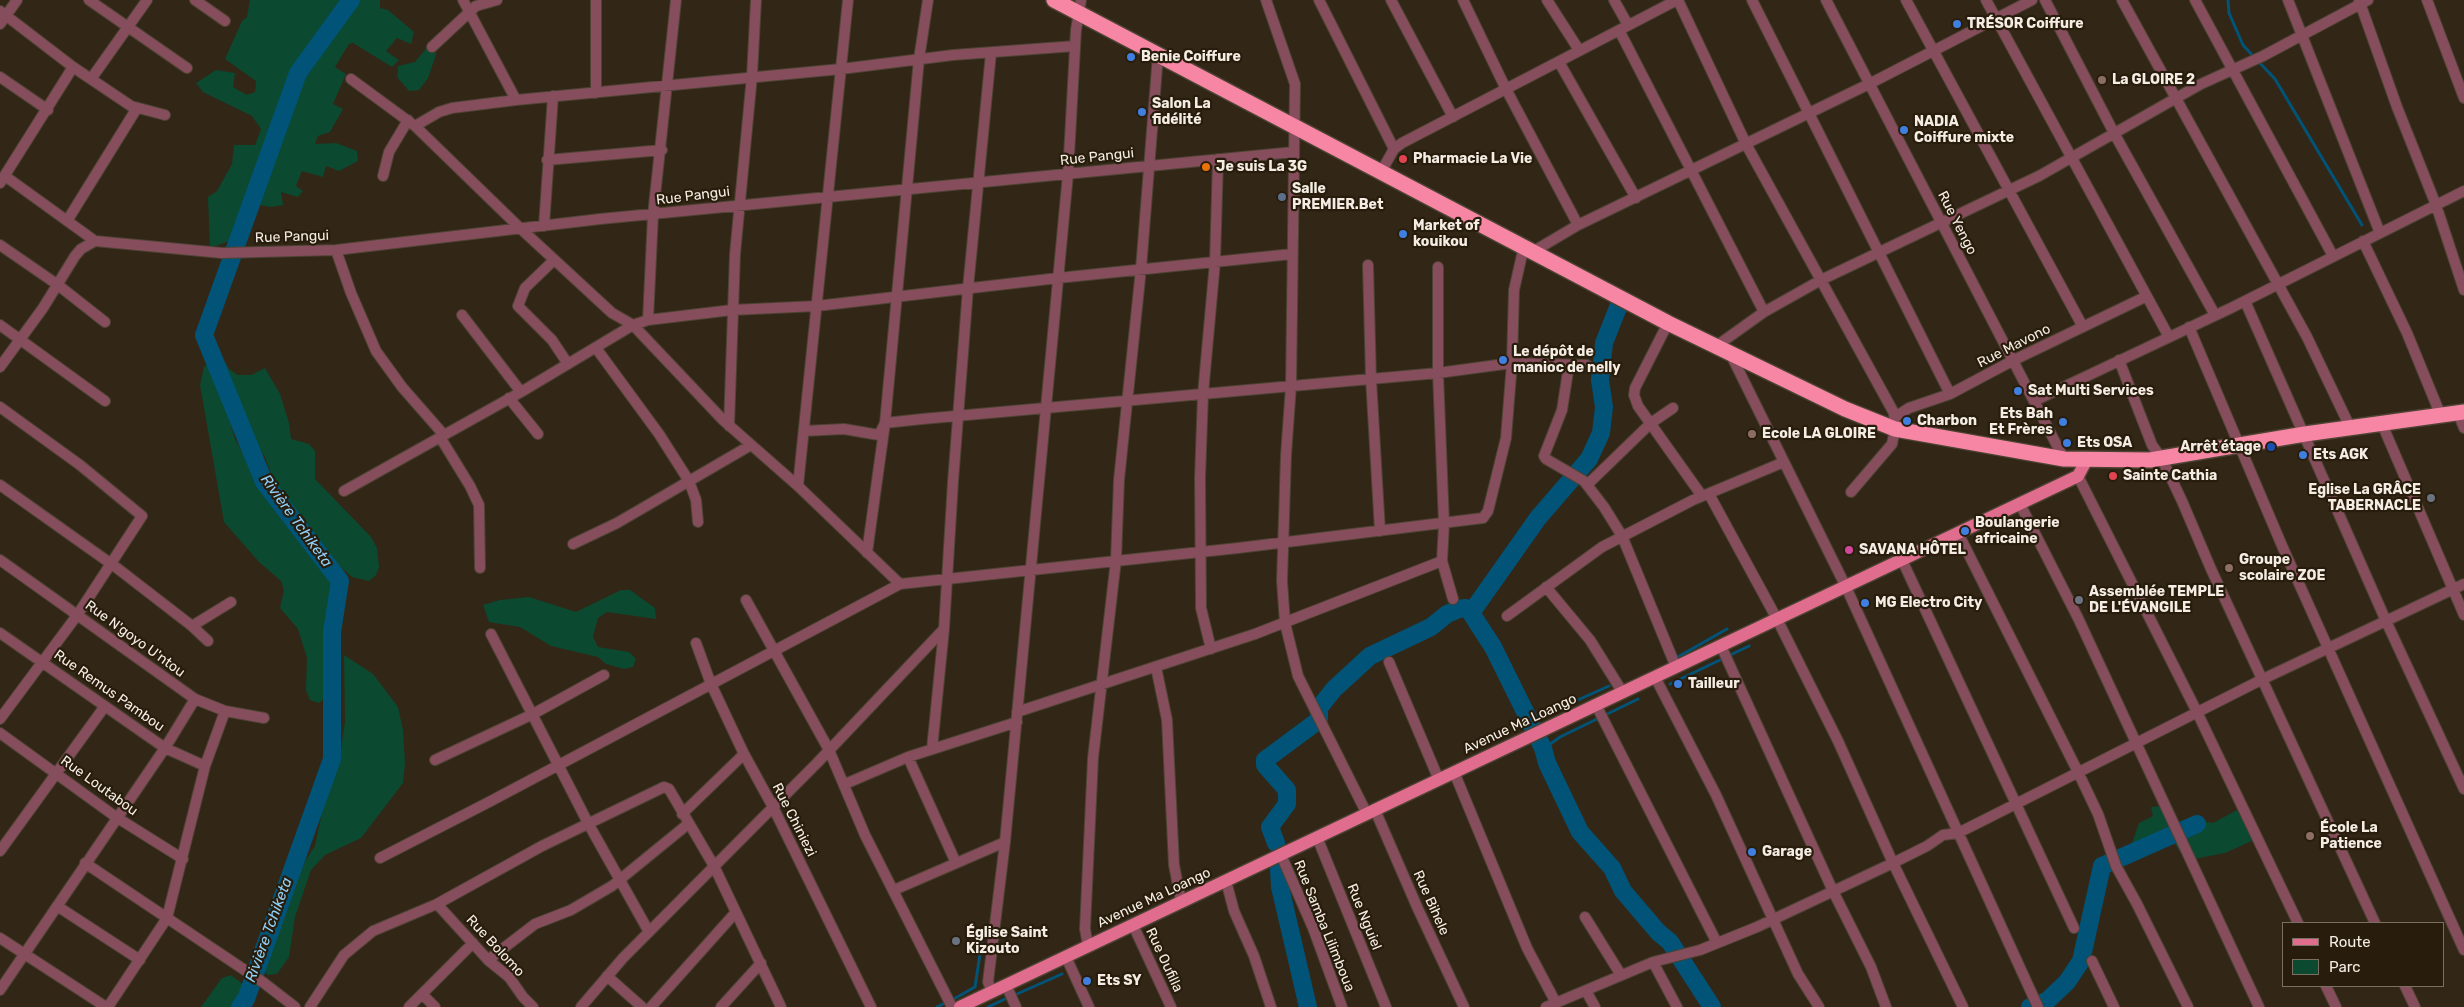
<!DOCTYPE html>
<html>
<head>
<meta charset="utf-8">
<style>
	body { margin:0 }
	#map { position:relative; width:2464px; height:1007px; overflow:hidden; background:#322716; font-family:Rubik,sans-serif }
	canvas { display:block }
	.legend { position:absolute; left:2282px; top:922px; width:162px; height:65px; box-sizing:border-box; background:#281d0c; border:1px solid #7a7062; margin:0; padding:6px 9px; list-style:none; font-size:15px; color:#f5ede3 }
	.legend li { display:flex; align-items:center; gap:10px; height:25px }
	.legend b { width:25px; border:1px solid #7a7062 }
</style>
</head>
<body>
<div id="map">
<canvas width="2464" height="1007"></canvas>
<ul class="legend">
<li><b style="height:6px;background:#e16d8e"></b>Route</li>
<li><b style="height:14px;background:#0b4930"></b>Parc</li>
</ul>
</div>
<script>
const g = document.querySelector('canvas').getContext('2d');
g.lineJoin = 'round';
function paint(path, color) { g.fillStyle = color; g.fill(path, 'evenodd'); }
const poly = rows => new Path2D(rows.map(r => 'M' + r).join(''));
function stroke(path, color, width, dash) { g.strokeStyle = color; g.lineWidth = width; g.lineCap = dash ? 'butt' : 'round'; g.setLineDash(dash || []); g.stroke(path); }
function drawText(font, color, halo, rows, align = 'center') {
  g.font = font + ' Rubik,sans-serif'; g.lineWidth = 4.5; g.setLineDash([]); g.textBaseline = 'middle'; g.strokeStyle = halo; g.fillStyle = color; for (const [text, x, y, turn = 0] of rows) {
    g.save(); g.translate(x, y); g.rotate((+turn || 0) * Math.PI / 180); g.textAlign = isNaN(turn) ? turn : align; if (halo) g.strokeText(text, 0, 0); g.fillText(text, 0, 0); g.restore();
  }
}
paint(poly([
	[250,0,380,0,380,8,388,10,414,32,411,44,397,38,386,51,399,60,392,67,353,43,349,44,335,67,346,74,333,104,343,109,330,132,318,136,315,144,336,143,357,151,358,161,339,171,326,166,323,177,302,171,296,186,303,191,298,197,281,192,283,205,271,207,253,204,232,240,210,248,208,197,217,191,232,164,234,145,255,145,261,129,252,116,203,92,196,83,216,70,235,73,233,87,247,95,255,92,256,81,225,59,242,21,247,17],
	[428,46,434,48,436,55,428,78,419,90,409,91,397,77,398,66,415,62],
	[225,361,229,369,238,375,251,375,265,368,280,394,289,423,291,439,309,444,315,451,315,479,371,537,377,548,379,567,376,575,369,581,352,577,332,560,276,488,265,457,247,431,225,370],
	[209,362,221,390,235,439,251,467,256,485,333,585,329,645,333,670,326,697,319,703,310,700,306,690,307,658,298,629,280,608,284,590,281,581,259,562,224,522,200,385,204,367],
	[621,590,630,590,655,608,656,619,607,612,598,618,593,637,598,647,629,652,636,659,633,667,624,669,606,664,598,657,551,646,520,627,489,622,483,605,500,600,529,597,576,612],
	[344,655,373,674,398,707,403,730,405,763,403,783,361,838,325,855,311,870,295,917,289,957,277,974,267,975,263,966,266,957,289,904,300,869,315,846,325,798,340,756,345,721],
	[2164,806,2173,826,2183,826,2190,832,2199,821,2213,823,2237,810,2254,840,2225,853,2189,860,2178,849,2168,834,2152,842,2136,856,2131,846,2139,823,2153,816,2151,807],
	[231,975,245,986,232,1007,201,1007,222,978]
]), '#0b4930');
stroke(poly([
	[2228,0,2229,13,2243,45,2254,57],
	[2258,61,2275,79,2362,225],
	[1676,658,1727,629],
	[1670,684,1749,646],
	[1540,717,1609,686],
	[1546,747,1560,737,1638,699],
	[1017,994,1062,974],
	[952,1000,975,987,982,941],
	[937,1007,947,1002],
	[988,1007,1005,999]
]), '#015378', 3);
stroke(poly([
	[1471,613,1493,647,1543,748,1547,763,1580,832,1612,868,1623,891,1658,932,1670,942,1712,1007],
	[1276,843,1270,827,1287,804,1287,790,1265,765,1265,760,1319,720,1319,708,1334,689,1370,656,1431,627,1447,614,1459,609,1466,608,1471,613,1538,518,1589,459,1601,433,1604,407,1600,380,1604,343,1619,305],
	[1279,870,1280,887,1308,1007],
	[240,1007,246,999,332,759,332,632,340,581,264,482,204,335,298,73,351,0],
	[2030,1007,2047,1001,2067,982,2081,961,2102,866,2197,824]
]), '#015378', 18);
const minor = poly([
	[89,0,187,68],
	[195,0,225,21],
	[463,0,516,100],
	[596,0,596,93],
	[1266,0,1295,84,1291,386,1286,455,1282,581,1285,623,1298,676,1367,814],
	[1319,0,1394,149],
	[1391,0,1453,117],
	[1463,0,1506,89,1578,225],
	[1547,0,1579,50],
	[1614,0,1628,25],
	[1678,0,1746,144,1894,413,1895,429,1892,444,1851,492],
	[1752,0,1950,394],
	[1826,0,2064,459],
	[1906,0,2083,327],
	[1986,0,2169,337],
	[2045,0,2114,133,2215,315],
	[2122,0,2307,337,2350,427],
	[2195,0,2333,256],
	[2288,0,2380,233],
	[2359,0,2397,107,2436,205,2464,290],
	[2427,0,2464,98],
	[0,11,73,67,131,106,165,115],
	[0,24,17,0],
	[1619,30,1764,312],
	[432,47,476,6,497,0],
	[1559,62,1636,198],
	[0,77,48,110],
	[91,79,147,0],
	[351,79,415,126,520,228,612,313,633,325,723,420,798,486,900,584],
	[415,126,439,112,452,108,516,100,841,69,953,55,1075,46],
	[547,160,662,150],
	[1381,172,1394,149,1402,143,1677,0],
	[5,176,95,241],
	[383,176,389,152,408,120],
	[0,183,73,67],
	[67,221,137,108],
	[544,226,553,96],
	[95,241,222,253,336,250,600,219,1294,152],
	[2363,241,2407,333,2441,416],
	[0,245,58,285,105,322],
	[336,250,351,293,376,351,402,387,444,435],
	[1534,251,1578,225,1869,84,2032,0],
	[554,260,525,288,518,306,552,340,568,364],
	[1368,265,1371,379,1380,531],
	[1438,267,1438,373,1444,524,1442,561,1453,599],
	[2245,301,2386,621,2464,789],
	[462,315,521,392],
	[648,320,653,215,676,0],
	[1668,323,1635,388,1634,395,1638,406,1702,496],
	[0,325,105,401],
	[2189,327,2283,548,2464,950],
	[1715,347,1764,312,1821,280,2039,176,2201,84,2263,56,2368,0],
	[596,348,659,434,689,481,696,500,698,522],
	[1731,355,1846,587,2038,1007],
	[2119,360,2152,445,2162,459,2182,501,2211,569,2375,923],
	[1569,365,1562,410,1544,456,1546,459,1584,481,1604,507,1622,536,1676,667],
	[0,367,43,308,75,256,81,249,95,241],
	[509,398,538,434],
	[2034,401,2231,308,2464,191],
	[0,407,80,465,142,516,78,614,0,719],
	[2458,413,2464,428],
	[1895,417,1909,408,1950,394,2014,360,2145,297],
	[2382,424,2464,615],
	[729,426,735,254,752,76,756,0],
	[804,431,844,429,879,435,885,423,922,419,1438,373,1512,363,1587,365],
	[440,437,470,486,479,505,480,568],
	[2078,476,2197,712,2298,923],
	[0,485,117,568,192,626,208,641],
	[1587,485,1651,423,1673,408],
	[798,486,848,0],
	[344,491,521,392,633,325,648,320,732,310,817,306,1058,278,1292,254],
	[1709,494,1777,619,1838,741,1893,863,1963,1007],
	[2020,504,2078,618,2259,1007],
	[1958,533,2078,772,2098,814,2116,866,2137,904,2188,1007],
	[573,544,617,523,751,445],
	[867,553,885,423,919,59,928,0],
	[0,560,195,699,225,711,264,718],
	[1902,560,2074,928],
	[1546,587,1590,640,1623,693],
	[746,600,829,750,865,835,952,1007],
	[1507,616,1602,547,1693,500,1784,462],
	[192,626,231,602],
	[0,633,165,748,205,766],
	[491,634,588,823,649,932],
	[696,643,711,684,744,754,773,807,871,1007],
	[1721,646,1833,891,1871,967,1886,1007],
	[1211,649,1201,608,1200,478,1203,394,1215,262,1218,159],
	[1389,662,1439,780],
	[1156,667,1167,720,1174,865,1181,901],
	[1655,677,1716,795,1798,974,1819,1007],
	[1596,705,1717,943],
	[1017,712,1255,634,1442,561],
	[0,733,116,817,183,859],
	[932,749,944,629,953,482,968,288,991,53],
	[908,757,956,863],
	[435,760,533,714,604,675],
	[1454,772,1527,948,1556,1003],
	[845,784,908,757,1017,722],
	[1375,810,1418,909,1464,1007],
	[682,814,744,754],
	[1317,837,1386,1007],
	[0,851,105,706],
	[1281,855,1313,928,1342,1007],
	[380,858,489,802,900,584,1238,548,1483,518,1488,511,1506,438,1512,363,1514,290,1524,246],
	[85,863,264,983,295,1007],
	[1226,881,1234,911,1254,956,1271,1007],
	[894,890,1005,842],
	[437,904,488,960,509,977,523,997,533,1007],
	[57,906,140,960],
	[1585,917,1621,975],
	[1133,925,1171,1007],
	[0,938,106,1007],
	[1088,946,1085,929,1093,758,1116,560,1119,480,1141,269,1158,55],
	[1066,957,1089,1007],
	[488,960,535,924,571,910,612,886,688,824],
	[2092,961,2114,1007],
	[1653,962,1677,1007],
	[607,976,642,1007],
	[1006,985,1016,1007],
	[2326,986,2336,1007],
	[2405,986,2415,1007],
	[0,990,165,748,195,699],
	[1586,991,1595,1007],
	[992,992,988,982,1005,842,1068,174,1076,30,1081,0],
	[422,994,435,1007],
	[108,1007,167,918,205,766,225,711],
	[310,1007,344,955,373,931,437,904,542,846,664,787,669,789,714,866,781,1007],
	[409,1007,473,943],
	[581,1007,623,958,818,762,944,629],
	[651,1007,736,912],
	[721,1007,761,963],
	[1546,1007,1653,962,1700,950,1757,927,1893,863,1927,846,1943,835,1958,833,1984,820,2263,679,2464,584]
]);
const major = poly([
	[960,1007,2078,476,2086,461]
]);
const highway = poly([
	[1054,0,1668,323,1845,409,1895,429,2064,459,2150,460,2305,434,2464,412]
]);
stroke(minor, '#4d4333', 12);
stroke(major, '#4d4333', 15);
stroke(highway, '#4d4333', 18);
stroke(minor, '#864d5c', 10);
stroke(major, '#e16d8e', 12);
stroke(highway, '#f686a4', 15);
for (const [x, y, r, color] of [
	[1957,24,5,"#3f7fe0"],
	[1131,57,5,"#3f7fe0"],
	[2102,80,5,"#8d6e63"],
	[1142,112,5,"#3f7fe0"],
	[1904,130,5,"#3f7fe0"],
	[1403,159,5,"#e0444e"],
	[1206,167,5,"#e8710a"],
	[1282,197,5,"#5c6f8a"],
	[1403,234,5,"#3f7fe0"],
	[1503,360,5,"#3f7fe0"],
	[2018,391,5,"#3f7fe0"],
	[1907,421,5,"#3f7fe0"],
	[2063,422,5,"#3f7fe0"],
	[1752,434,5,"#8d6e63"],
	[2067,443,5,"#3f7fe0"],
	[2271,447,5,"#1a4fb4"],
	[2303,455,5,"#3f7fe0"],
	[2113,476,5,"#e0444e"],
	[2431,498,5,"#6b7280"],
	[1965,531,5,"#3f7fe0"],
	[1849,550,5,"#d1479c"],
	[2229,568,5,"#8d6e63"],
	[2079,600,5,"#6b7280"],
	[1865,603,5,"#3f7fe0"],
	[1678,684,5,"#3f7fe0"],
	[2310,836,5,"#8d6e63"],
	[1752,852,5,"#3f7fe0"],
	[956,941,5,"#6b7280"],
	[1087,981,5,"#3f7fe0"]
]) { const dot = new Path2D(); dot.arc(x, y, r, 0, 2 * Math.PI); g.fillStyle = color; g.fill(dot); stroke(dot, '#281d0c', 2); }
drawText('bold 14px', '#f5ede3', '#281d0c', [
	["TRÉSOR Coiffure",1967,24],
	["Benie Coiffure",1141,57],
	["La GLOIRE 2",2112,80],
	["Salon La",1152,104],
	["fidélité",1152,120],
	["NADIA",1914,122],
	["Coiffure mixte",1914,138],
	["Pharmacie La Vie",1413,159],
	["Je suis La 3G",1216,167],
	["Salle",1292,189],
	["PREMIER.Bet",1292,205],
	["Market of",1413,226],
	["kouikou",1413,242],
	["Le dépôt de",1513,352],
	["manioc de nelly",1513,368],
	["Sat Multi Services",2028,391],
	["Ets Bah",2053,414,"right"],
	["Et Frères",2053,430,"right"],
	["Charbon",1917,421],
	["Ecole LA GLOIRE",1762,434],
	["Ets OSA",2077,443],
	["Arrêt étage",2261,447,"right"],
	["Ets AGK",2313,455],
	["Sainte Cathia",2123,476],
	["Eglise La GRÂCE",2421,490,"right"],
	["TABERNACLE",2421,506,"right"],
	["Boulangerie",1975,523],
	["africaine",1975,539],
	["SAVANA HÔTEL",1859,550],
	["Groupe",2239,560],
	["scolaire ZOE",2239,576],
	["Assemblée TEMPLE",2089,592],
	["DE L'ÉVANGILE",2089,608],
	["MG Electro City",1875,603],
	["Tailleur",1688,684],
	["École La",2320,828],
	["Patience",2320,844],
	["Garage",1762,852],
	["Église Saint",966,933],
	["Kizouto",966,949],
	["Ets SY",1097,981]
], 'left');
drawText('14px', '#f5ede3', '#281d0c', [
	["Rue Pangui",1097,157,-6],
	["Rue Pangui",693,196,-7],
	["Rue Yengo",1957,223,63],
	["Rue Pangui",292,237,-2],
	["Rue Mavono",2014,346,-27],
	["Rue N'goyo U'ntou",135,639,36],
	["Rue Remus Pambou",109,691,35],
	["Avenue Ma Loango",1520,724,-25],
	["Rue Loutabou",99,786,36],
	["Rue Chiniezi",794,820,63],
	["Avenue Ma Loango",1154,898,-25],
	["Rue Bihele",1431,903,66],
	["Rue Nguiel",1364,917,68],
	["Rue Samba Lilimboua",1324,926,68],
	["Rue Bolomo",495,946,47],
	["Rue Oufilla",1164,960,65]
]);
drawText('italic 15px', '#90d0f9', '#281d0c', [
	["Rivière Tchiketa",296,521,54],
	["Rivière Tchiketa",269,930,-70]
]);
</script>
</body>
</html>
